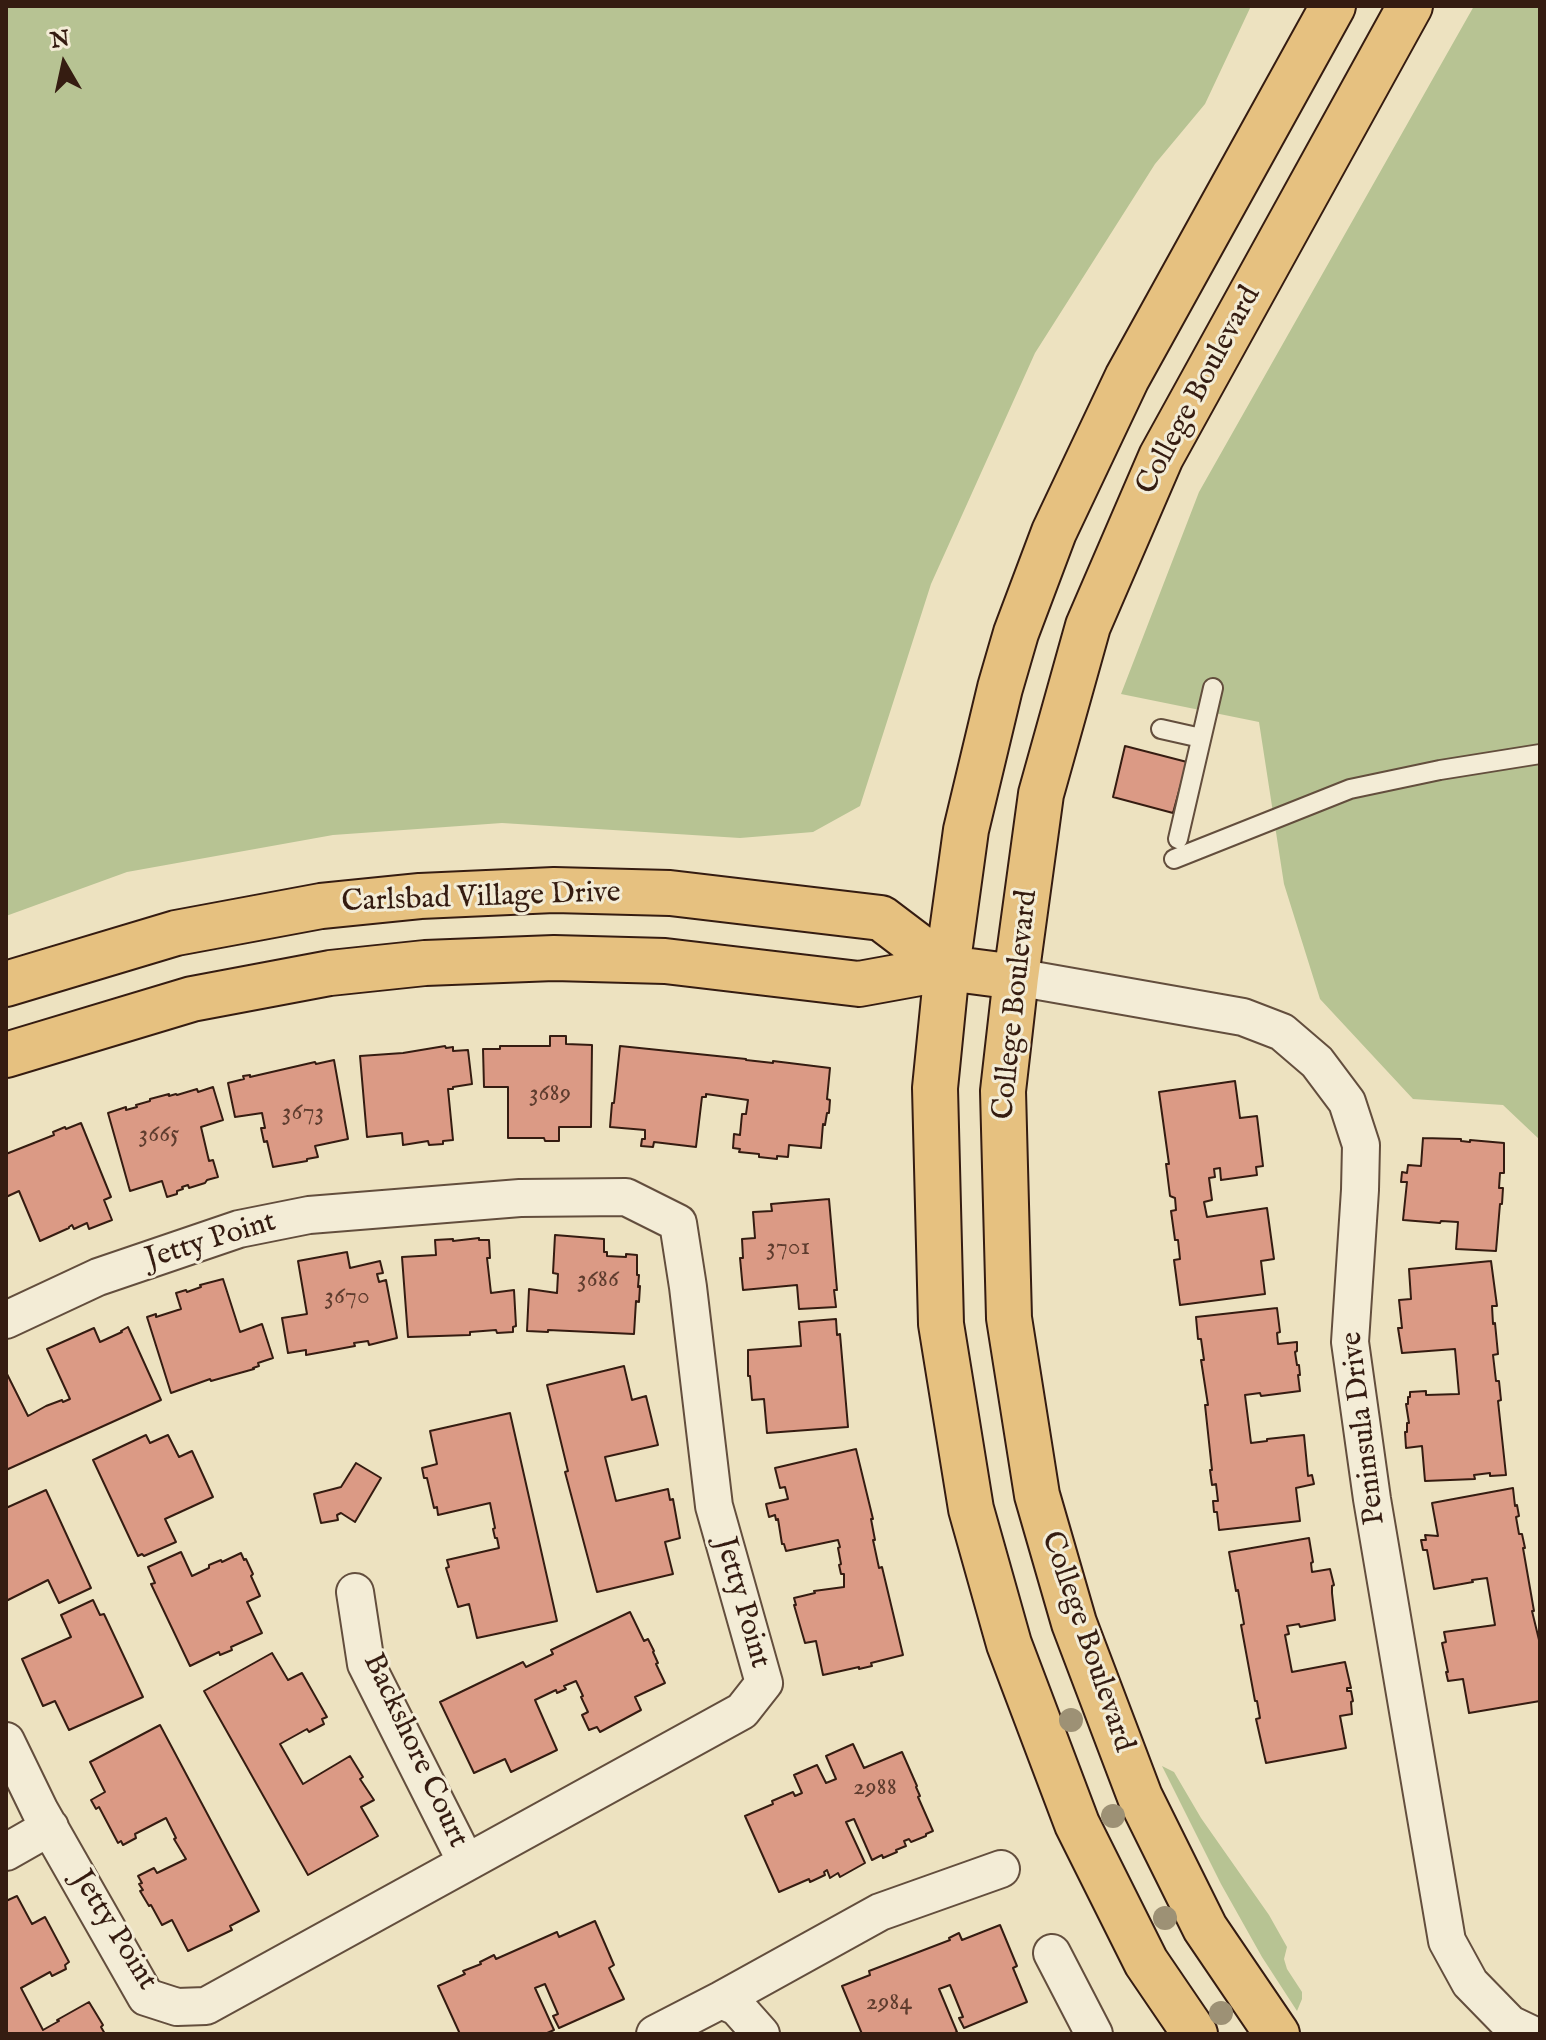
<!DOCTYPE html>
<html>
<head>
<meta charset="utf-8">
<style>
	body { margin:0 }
	#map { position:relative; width:1546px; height:2040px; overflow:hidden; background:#ede2c0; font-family:"IM FELL English",serif }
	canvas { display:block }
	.frame { position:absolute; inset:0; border:8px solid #351c11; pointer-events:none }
	.north { position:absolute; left:24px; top:24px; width:80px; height:80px; -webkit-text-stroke:6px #f3ecd6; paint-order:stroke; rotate:351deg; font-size:22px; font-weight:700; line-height:32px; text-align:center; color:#351c11 }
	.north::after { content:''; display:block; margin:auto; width:28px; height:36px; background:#351c11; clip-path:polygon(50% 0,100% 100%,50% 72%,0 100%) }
</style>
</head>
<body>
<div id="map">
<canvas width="1546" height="2040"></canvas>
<div class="frame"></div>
<div class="north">N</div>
</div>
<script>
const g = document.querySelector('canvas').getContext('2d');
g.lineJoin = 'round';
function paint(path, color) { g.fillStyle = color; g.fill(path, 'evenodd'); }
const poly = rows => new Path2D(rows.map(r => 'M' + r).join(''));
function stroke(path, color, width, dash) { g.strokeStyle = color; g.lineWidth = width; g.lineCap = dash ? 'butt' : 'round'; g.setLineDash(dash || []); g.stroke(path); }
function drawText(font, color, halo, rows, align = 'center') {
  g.font = font + ' "IM FELL English",serif'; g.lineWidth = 6; g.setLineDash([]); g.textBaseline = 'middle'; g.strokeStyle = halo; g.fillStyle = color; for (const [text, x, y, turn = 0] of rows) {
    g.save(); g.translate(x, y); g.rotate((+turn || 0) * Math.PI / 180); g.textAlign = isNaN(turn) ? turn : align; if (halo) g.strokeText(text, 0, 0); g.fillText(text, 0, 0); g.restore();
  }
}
paint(poly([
	[6,6,1251,6,1205,104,1155,164,1035,353,931,584,860,806,813,832,740,838,502,823,333,835,127,872,6,916],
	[1474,6,1540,6,1540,1140,1503,1105,1413,1099,1320,999,1284,884,1259,722,1121,694,1199,492],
	[1162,1766,1174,1772,1201,1818,1269,1915,1287,1947,1284,1959,1287,1969,1302,1992,1302,1999,1297,2011,1262,1957,1221,1884]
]), '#b7c393');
const building = poly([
	[1125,746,1187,762,1173,813,1113,797,1125,746],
	[550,1036,566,1036,566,1044,592,1045,591,1127,559,1127,559,1141,545,1141,544,1138,508,1138,508,1087,484,1087,483,1049,500,1049,500,1046,550,1046,550,1036],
	[445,1046,446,1048,453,1047,453,1051,468,1050,472,1084,453,1087,453,1089,448,1089,453,1140,443,1141,443,1144,429,1145,428,1141,403,1145,402,1133,367,1137,360,1056,403,1053,445,1046],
	[620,1046,746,1059,746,1060,773,1063,773,1061,830,1068,827,1099,830,1100,829,1113,827,1113,825,1125,823,1124,821,1148,789,1145,788,1157,777,1156,777,1159,759,1157,759,1154,739,1152,740,1149,733,1148,734,1134,740,1135,742,1114,746,1114,748,1100,706,1094,706,1097,702,1097,696,1147,654,1142,653,1147,641,1146,642,1139,645,1139,645,1130,610,1127,612,1103,614,1103,620,1046],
	[334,1060,348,1139,315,1146,318,1157,307,1159,307,1161,273,1167,267,1141,264,1142,261,1128,265,1128,262,1113,235,1117,228,1083,244,1079,243,1076,250,1075,250,1077,315,1062,316,1064,334,1060],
	[1235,1081,1240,1118,1257,1116,1263,1166,1256,1167,1257,1175,1221,1180,1220,1168,1214,1169,1215,1177,1209,1178,1212,1200,1204,1202,1207,1217,1267,1208,1274,1259,1261,1261,1265,1294,1180,1305,1174,1260,1180,1259,1178,1240,1175,1240,1171,1211,1176,1210,1175,1198,1170,1196,1166,1164,1169,1164,1159,1092,1235,1081],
	[213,1087,223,1120,201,1127,209,1161,213,1160,218,1177,207,1180,205,1183,189,1188,188,1185,182,1187,183,1189,177,1191,177,1194,167,1197,162,1181,130,1191,108,1113,126,1107,126,1110,137,1107,136,1105,150,1101,150,1099,169,1094,169,1096,176,1094,177,1095,197,1089,198,1092,213,1087],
	[81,1123,111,1197,104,1200,112,1220,89,1229,87,1223,74,1229,72,1225,69,1227,69,1228,40,1241,19,1191,6,1197,6,1154,54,1135,53,1132,65,1127,66,1129,81,1123],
	[1423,1138,1461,1139,1461,1141,1470,1142,1470,1140,1504,1143,1504,1173,1500,1173,1499,1188,1503,1188,1502,1204,1500,1204,1496,1251,1456,1249,1458,1222,1441,1221,1440,1223,1403,1220,1407,1182,1401,1182,1402,1172,1407,1173,1408,1165,1421,1166,1423,1138],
	[829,1199,837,1290,834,1290,836,1307,799,1309,797,1285,743,1290,740,1258,743,1258,742,1239,755,1238,753,1212,772,1211,771,1204,829,1199],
	[555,1235,604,1239,604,1252,607,1252,607,1256,626,1257,626,1254,637,1255,637,1275,639,1275,638,1287,640,1286,639,1302,636,1301,634,1334,548,1330,548,1332,527,1331,529,1289,557,1293,558,1274,553,1273,555,1235],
	[479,1238,479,1240,489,1240,490,1258,487,1258,491,1293,514,1290,516,1326,513,1327,513,1332,497,1333,496,1330,470,1332,470,1335,408,1337,402,1257,436,1255,435,1240,453,1239,453,1241,479,1238],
	[347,1252,350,1268,380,1261,383,1273,377,1274,379,1282,386,1280,397,1338,369,1345,368,1341,354,1343,355,1346,306,1355,306,1350,288,1353,282,1318,307,1314,298,1261,347,1252],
	[1491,1261,1497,1306,1492,1306,1493,1324,1495,1323,1498,1354,1493,1355,1496,1381,1499,1381,1501,1400,1498,1401,1506,1475,1490,1476,1490,1473,1474,1475,1475,1479,1425,1481,1422,1446,1406,1448,1405,1432,1407,1432,1407,1423,1409,1423,1406,1404,1408,1404,1408,1397,1410,1397,1410,1392,1426,1391,1426,1395,1459,1394,1455,1349,1402,1353,1398,1328,1402,1328,1399,1300,1411,1299,1409,1269,1491,1261],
	[223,1279,240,1332,262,1324,273,1358,258,1363,259,1366,253,1368,254,1369,211,1381,210,1379,171,1393,147,1317,156,1314,156,1317,181,1309,176,1293,186,1290,187,1292,201,1287,200,1285,223,1279],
	[1277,1308,1280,1332,1277,1333,1278,1344,1297,1342,1297,1351,1295,1352,1297,1365,1299,1365,1300,1375,1298,1375,1300,1391,1261,1396,1260,1393,1245,1395,1251,1443,1267,1441,1267,1439,1304,1435,1308,1476,1312,1475,1314,1484,1296,1488,1300,1521,1219,1530,1217,1512,1214,1512,1213,1501,1218,1501,1216,1484,1212,1485,1210,1470,1212,1470,1205,1405,1208,1405,1201,1360,1204,1360,1201,1339,1198,1339,1196,1317,1277,1308],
	[836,1319,837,1335,840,1334,848,1427,767,1433,764,1399,752,1400,750,1376,748,1376,748,1350,801,1346,799,1322,836,1319],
	[128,1327,161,1400,6,1470,6,1372,28,1416,46,1406,62,1400,63,1402,70,1399,47,1349,94,1328,100,1342,122,1332,121,1331,128,1327],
	[624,1366,632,1400,646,1396,658,1445,605,1457,616,1501,668,1489,670,1500,673,1499,680,1538,665,1542,673,1574,597,1592,565,1472,568,1471,547,1385,624,1366],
	[510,1413,557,1621,477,1638,469,1604,458,1607,446,1568,449,1567,447,1560,499,1548,497,1538,495,1538,493,1529,495,1528,490,1503,438,1515,437,1507,434,1508,427,1478,424,1478,422,1468,437,1464,430,1431,510,1413],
	[146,1435,150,1443,168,1435,179,1457,192,1451,213,1497,165,1519,176,1542,144,1556,142,1554,138,1556,93,1460,146,1435],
	[856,1449,873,1519,871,1519,875,1540,873,1540,879,1568,882,1567,903,1655,871,1663,872,1666,859,1669,859,1667,823,1675,816,1641,805,1643,794,1605,796,1605,794,1598,815,1593,814,1591,844,1587,844,1574,841,1574,839,1565,841,1564,838,1548,840,1547,838,1540,786,1551,784,1544,782,1544,778,1519,776,1520,775,1515,769,1517,766,1504,788,1499,785,1487,780,1488,775,1468,856,1449],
	[356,1463,381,1478,355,1522,341,1513,337,1515,338,1520,321,1523,314,1494,341,1487,356,1463],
	[1513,1488,1515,1506,1517,1505,1519,1516,1516,1517,1519,1534,1522,1534,1525,1548,1523,1548,1534,1611,1532,1611,1540,1644,1540,1701,1469,1713,1463,1679,1448,1681,1446,1672,1448,1672,1442,1643,1446,1642,1444,1632,1495,1625,1487,1578,1472,1580,1473,1582,1434,1589,1427,1550,1423,1550,1421,1540,1426,1540,1425,1535,1438,1536,1432,1503,1513,1488],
	[46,1490,91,1588,59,1603,48,1580,6,1601,6,1508,46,1490],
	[1309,1538,1313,1562,1311,1563,1312,1572,1330,1569,1334,1585,1332,1586,1332,1593,1335,1620,1300,1627,1299,1624,1287,1626,1289,1634,1285,1635,1292,1672,1345,1662,1351,1688,1347,1688,1347,1691,1351,1691,1353,1701,1351,1702,1352,1714,1340,1716,1346,1748,1266,1763,1256,1719,1260,1718,1257,1701,1255,1701,1241,1625,1244,1624,1238,1590,1236,1591,1229,1552,1309,1538],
	[181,1552,192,1576,209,1568,209,1565,221,1560,222,1562,241,1553,244,1560,246,1559,253,1574,251,1576,260,1596,247,1602,262,1633,231,1647,232,1650,220,1655,219,1652,190,1666,151,1584,155,1583,148,1567,181,1552],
	[93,1600,100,1615,104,1614,143,1697,69,1730,55,1701,43,1706,22,1659,71,1637,61,1615,93,1600],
	[630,1612,644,1641,648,1639,654,1651,653,1652,658,1663,656,1664,665,1683,635,1697,641,1710,600,1732,597,1727,589,1730,582,1715,588,1712,581,1697,583,1696,576,1681,564,1686,566,1689,557,1693,556,1690,535,1700,557,1750,511,1772,505,1759,474,1773,440,1702,523,1662,526,1667,553,1654,551,1650,630,1612],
	[272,1653,288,1680,302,1673,327,1717,322,1719,324,1724,309,1732,307,1729,280,1744,303,1784,350,1756,363,1777,360,1779,374,1800,361,1807,378,1836,308,1875,204,1691,272,1653],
	[160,1725,259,1911,230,1926,232,1930,188,1951,172,1920,162,1925,151,1905,149,1906,140,1891,143,1890,139,1884,142,1883,138,1876,154,1868,157,1873,186,1859,174,1839,176,1838,166,1818,135,1834,136,1838,123,1845,121,1841,118,1843,99,1807,96,1809,91,1800,105,1792,90,1762,160,1725],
	[853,1744,864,1768,902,1752,917,1786,916,1787,920,1796,918,1797,933,1831,926,1834,926,1836,911,1842,909,1839,904,1841,906,1846,896,1850,897,1852,883,1858,882,1855,872,1860,854,1819,846,1822,865,1863,840,1877,838,1873,830,1878,827,1870,824,1872,825,1875,810,1882,809,1879,779,1892,745,1816,773,1804,772,1801,793,1792,795,1796,802,1793,794,1775,817,1765,826,1783,836,1779,826,1756,853,1744],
	[17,1896,32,1924,45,1917,69,1962,65,1965,66,1969,52,1976,50,1972,21,1988,43,2030,59,2021,57,2020,89,2002,103,2025,101,2027,105,2034,6,2034,6,1901,17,1896],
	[595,1921,614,1965,609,1968,624,1999,559,2028,553,2016,558,2014,545,1984,535,1988,554,2030,545,2034,460,2034,438,1986,465,1974,463,1971,481,1964,480,1962,494,1955,496,1959,557,1932,559,1937,595,1921],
	[1000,1925,1017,1966,1013,1968,1027,2002,964,2028,959,2018,963,2017,950,1985,939,1989,957,2032,953,2034,862,2034,842,1986,870,1975,869,1971,950,1940,949,1938,959,1933,962,1940,1000,1925]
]);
paint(building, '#db9a85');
stroke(building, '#351c11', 2);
const lane = poly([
	[1161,729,1201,738],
	[1178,839,1213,688],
	[1174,859,1350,789,1440,770,1540,754]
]);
const street = poly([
	[1016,977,1243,1017,1282,1032,1317,1062,1347,1102,1361,1145,1360,1190,1350,1342,1372,1499,1447,1941,1470,1983,1510,2024,1531,2034],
	[6,1320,98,1277,239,1229,309,1215,520,1198,626,1197,678,1223,688,1287,714,1506,764,1683,742,1711,206,2006,177,2007,146,1997,40,1811,6,1741],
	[355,1592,366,1664,466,1862],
	[6,1852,50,1827],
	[1052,1953,1094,2034],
	[721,2000,737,2007,761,2034],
	[655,2034,721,2000,880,1912,1001,1869]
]);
const primary = poly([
	[6,984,176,933,321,906,420,896,554,890,670,893,881,918,947,968],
	[6,1055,192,999,330,973,425,963,554,958,665,961,859,984,947,968,1016,977],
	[1195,2034,1146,1962,1077,1824,1009,1644,971,1509,941,1324,935,1088,947,968,966,830,1000,688,1016,633,1054,532,1127,378,1333,6],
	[1277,2034,1205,1928,1140,1797,1074,1623,1037,1495,1009,1318,1003,1091,1016,977,1041,794,1088,626,1161,457,1410,6]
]);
stroke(lane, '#634e3d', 22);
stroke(street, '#634e3d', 40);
stroke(primary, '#351c11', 48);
stroke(lane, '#f3ecd6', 18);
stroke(street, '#f3ecd6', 36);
stroke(primary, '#e6c180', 44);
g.fillStyle = '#9d9175';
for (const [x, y] of [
	[1071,1720],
	[1113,1816],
	[1165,1918],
	[1221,2013]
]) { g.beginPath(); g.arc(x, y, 12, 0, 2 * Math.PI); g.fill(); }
drawText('26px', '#5e3c2e', null, [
	["3689",550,1095],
	["3673",303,1114],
	["3665",159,1136],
	["3701",788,1249],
	["3686",598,1281],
	["3670",347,1298],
	["2988",875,1789],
	["2984",889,2004]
]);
drawText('30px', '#351c11', '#f3ecd6', [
	["College Boulevard",1200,391,-62],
	["Carlsbad Village Drive",481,899,-2],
	["College Boulevard",1017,1005,-84],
	["Jetty Point",211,1242,-17],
	["Peninsula Drive",1365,1428,-97],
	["Jetty Point",741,1603,74],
	["College Boulevard",1086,1642,71],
	["Backshore Court",414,1751,65],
	["Jetty Point",113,1931,58]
]);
</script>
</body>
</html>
